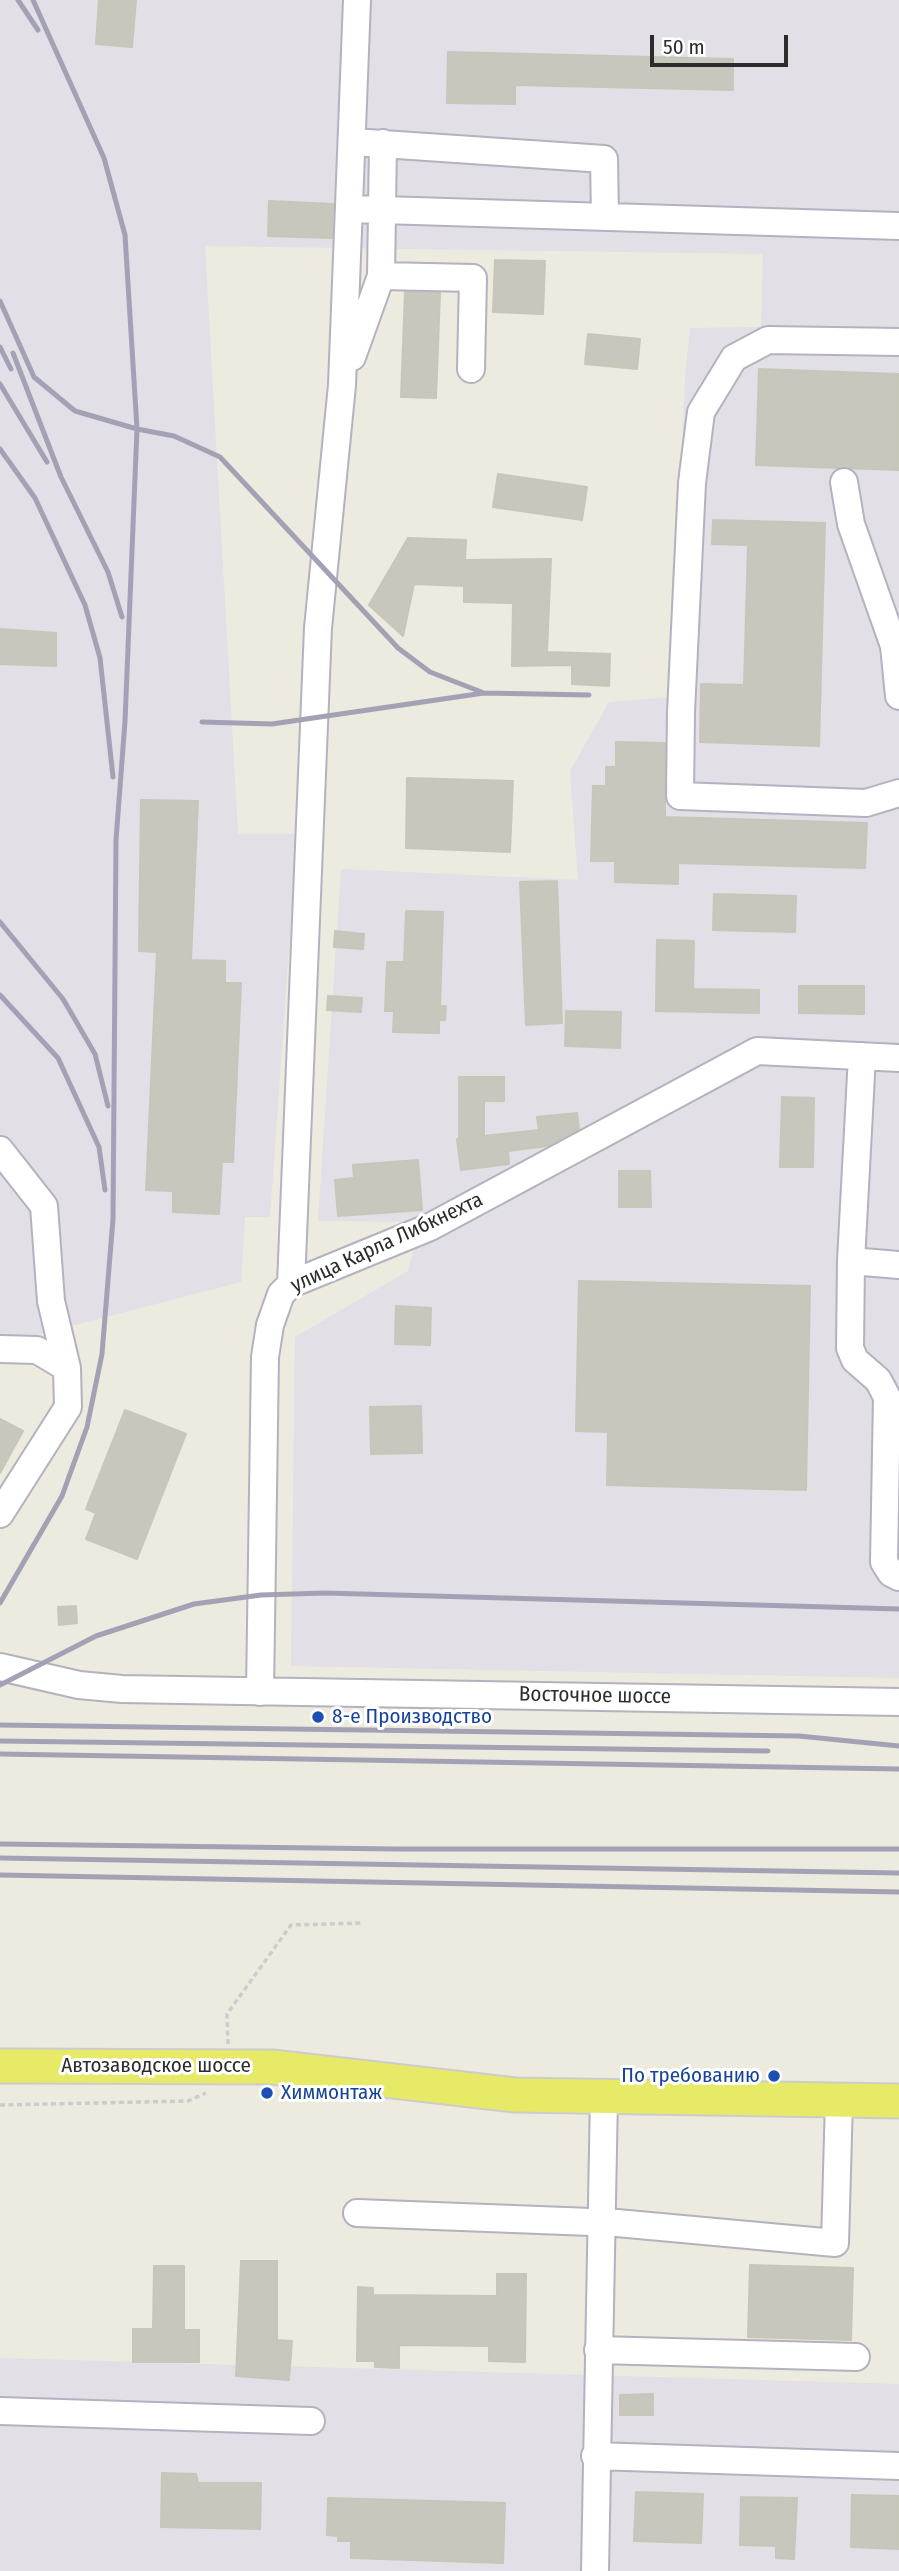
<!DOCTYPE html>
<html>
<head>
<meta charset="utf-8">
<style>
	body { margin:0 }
	#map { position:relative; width:899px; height:2571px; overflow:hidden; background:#edeadf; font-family:"Fira Sans Condensed",sans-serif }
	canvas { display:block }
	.scale { position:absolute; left:650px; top:35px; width:138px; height:32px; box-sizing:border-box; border:4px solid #2c2c2c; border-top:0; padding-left:9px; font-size:21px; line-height:24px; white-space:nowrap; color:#2c2c2c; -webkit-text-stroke:5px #fff; paint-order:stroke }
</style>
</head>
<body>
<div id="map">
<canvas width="899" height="2571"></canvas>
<div class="scale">50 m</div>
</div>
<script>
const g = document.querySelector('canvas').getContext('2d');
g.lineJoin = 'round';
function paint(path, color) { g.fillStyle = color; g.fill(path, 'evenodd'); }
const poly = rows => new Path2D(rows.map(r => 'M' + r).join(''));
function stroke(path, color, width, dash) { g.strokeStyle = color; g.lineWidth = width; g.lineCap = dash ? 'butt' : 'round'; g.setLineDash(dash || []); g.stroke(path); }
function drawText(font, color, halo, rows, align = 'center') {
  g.font = font + ' "Fira Sans Condensed",sans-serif'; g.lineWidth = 6; g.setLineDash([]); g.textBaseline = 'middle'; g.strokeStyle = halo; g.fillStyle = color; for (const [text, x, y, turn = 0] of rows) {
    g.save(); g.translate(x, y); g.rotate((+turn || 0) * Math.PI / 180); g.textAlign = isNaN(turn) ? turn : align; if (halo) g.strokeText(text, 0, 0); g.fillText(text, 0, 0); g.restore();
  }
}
paint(poly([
	[0,0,899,0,899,1678,291,1666,295,1337,408,1271,421,1222,318,1221,341,869,578,880,570,771,609,702,672,697,685,379,690,328,761,327,763,254,205,246,238,834,297,834,270,1217,245,1217,241,1282,33,1336,0,1335],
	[0,2358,899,2384,899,2571,0,2571]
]), '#e2dfe6');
const building = poly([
	[99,0,136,0,132,47,96,44,99,0],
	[448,52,733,59,733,90,515,85,515,104,447,103,448,52],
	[269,201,333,204,332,238,268,236,269,201],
	[495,260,545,261,543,314,493,312,495,260],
	[405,292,440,293,436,398,401,397,405,292],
	[588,334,640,339,637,369,585,364,588,334],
	[759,369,899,374,899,470,756,465,759,369],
	[498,474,587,487,582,520,493,507,498,474],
	[713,520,825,523,819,746,700,742,701,684,744,685,748,545,712,544,713,520],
	[408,538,466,540,465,560,551,559,547,652,610,654,609,686,572,684,572,665,512,666,513,603,464,602,464,586,414,584,403,636,369,605,408,538],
	[0,629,56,633,56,666,0,664,0,629],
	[616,742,665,743,665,817,867,823,865,868,678,863,678,884,615,882,615,861,591,861,593,786,606,786,606,767,616,767,616,742],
	[407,778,513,781,510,852,406,848,407,778],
	[141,800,198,801,191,960,225,961,225,983,241,983,233,1162,222,1162,219,1214,173,1212,173,1191,146,1190,157,952,139,951,141,800],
	[557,881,562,1023,526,1025,520,882,557,881],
	[714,894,796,896,795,932,713,930,714,894],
	[406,911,443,912,440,1006,446,1006,445,1020,439,1020,439,1033,393,1032,394,1011,385,1011,387,962,404,962,406,911],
	[335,931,364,934,363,949,334,947,335,931],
	[657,940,694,941,693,989,759,990,759,1013,656,1011,657,940],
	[799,986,864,986,864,1014,799,1013,799,986],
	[328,996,362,998,361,1012,327,1010,328,996],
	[566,1011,621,1012,620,1048,565,1046,566,1011],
	[459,1077,504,1077,504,1101,484,1101,484,1136,539,1130,537,1117,577,1113,579,1129,547,1146,508,1151,509,1164,461,1170,457,1139,459,1139,459,1077],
	[782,1097,814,1098,813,1167,780,1167,782,1097],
	[418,1160,422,1210,338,1216,335,1180,354,1178,353,1165,418,1160],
	[619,1171,650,1171,651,1207,619,1207,619,1171],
	[579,1281,810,1286,806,1490,607,1485,608,1432,576,1431,579,1281],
	[396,1306,431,1308,430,1345,395,1344,396,1306],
	[421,1406,422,1453,371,1454,370,1407,421,1406],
	[125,1410,186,1434,137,1559,86,1539,96,1513,86,1509,125,1410],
	[0,1419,23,1431,0,1473,0,1419],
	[76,1606,77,1623,59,1625,58,1607,76,1606],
	[241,2261,277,2261,277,2340,292,2341,289,2380,236,2376,241,2261],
	[750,2265,853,2268,851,2340,748,2337,750,2265],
	[154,2266,184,2266,184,2330,199,2330,199,2362,133,2362,133,2329,153,2329,154,2266],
	[497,2274,526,2274,525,2362,489,2361,489,2346,399,2345,399,2368,375,2367,375,2361,357,2361,358,2287,373,2288,373,2295,497,2296,497,2274],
	[653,2394,653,2415,620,2415,620,2395,653,2394],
	[162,2473,196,2474,198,2483,261,2483,260,2529,161,2527,162,2473],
	[636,2492,703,2494,701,2543,634,2541,636,2492],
	[852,2495,899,2496,899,2549,851,2547,852,2495],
	[741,2497,797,2498,794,2559,776,2558,776,2546,740,2545,741,2497],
	[328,2498,505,2503,503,2563,351,2558,351,2541,338,2541,338,2536,327,2535,328,2498]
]);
paint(building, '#c8c7be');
stroke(building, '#c8c6b8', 2);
const minor = poly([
	[353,142,604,159,605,217],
	[350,209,899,226],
	[381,276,473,278,471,369],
	[899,342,768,340,734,358,701,412,692,483,681,712,680,796,866,803,899,793],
	[352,357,381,276,383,143],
	[844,482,851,524,894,646,899,696],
	[862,1056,851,1261,850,1348,855,1360,878,1380,887,1397,884,1562,891,1573,899,1577],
	[0,1150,44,1206,51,1301,67,1368],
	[851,1261,899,1265],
	[291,1284,318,628,342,385,357,0],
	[0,1349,37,1350,67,1368,68,1407,0,1514],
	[0,1667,79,1685,122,1689,899,1702],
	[260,1692,265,1357,270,1325,281,1294,291,1284,430,1227,757,1051,899,1058],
	[357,2213,617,2223,835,2243,839,2100],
	[598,2350,856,2357],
	[0,2411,311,2421],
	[595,2456,899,2466],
	[595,2571,604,2096]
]);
const major = poly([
	[0,2066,272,2067,515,2095,899,2101]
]);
stroke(minor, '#b3b2be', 30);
stroke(major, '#ccc', 37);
stroke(poly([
	[228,2044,227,2014,291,1925,363,1923],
	[0,2105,188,2101,206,2093]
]), '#ccc', 3.5, [5, 3.5]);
stroke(minor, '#fff', 26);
stroke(major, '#e7ea67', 33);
stroke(poly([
	[18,0,38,30],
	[0,301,34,377,75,411,137,429,174,436,220,457,398,648,430,672,484,693],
	[0,347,11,369],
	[13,353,61,477,108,572,122,617],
	[0,384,47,462],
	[0,449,35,498,85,605,100,658,113,777],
	[202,722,272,724,484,693,589,695],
	[0,922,63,999,95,1054,108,1106],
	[0,995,58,1058,99,1147,105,1190],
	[0,1603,62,1496,87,1427,102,1354,113,1219,116,840,125,721,137,429,125,235,104,158,33,0],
	[0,1685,96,1636,194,1604,261,1595,325,1593,899,1609],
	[0,1725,799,1736,899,1746],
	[0,1741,768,1751],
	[0,1754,899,1769],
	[0,1844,396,1849,899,1849],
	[0,1858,899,1873],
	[0,1875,899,1892]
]), '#a4a1b5', 5);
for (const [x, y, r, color] of [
	[318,1717,7,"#1a4fb4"],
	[774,2076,7,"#1a4fb4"],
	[267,2093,7,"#1a4fb4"]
]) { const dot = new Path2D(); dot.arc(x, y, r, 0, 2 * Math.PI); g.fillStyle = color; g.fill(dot); stroke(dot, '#fff', 2.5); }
drawText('21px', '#2c2c2c', '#fff', [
	["улица Карла Либкнехта",387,1243,-25],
	["Восточное шоссе",595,1696,1],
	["Автозаводское шоссе",156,2066]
]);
drawText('21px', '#164399', '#fff', [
	["8-е Производство",332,1717],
	["По требованию",760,2076,"right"],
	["Химмонтаж",281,2093]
], 'left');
</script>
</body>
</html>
